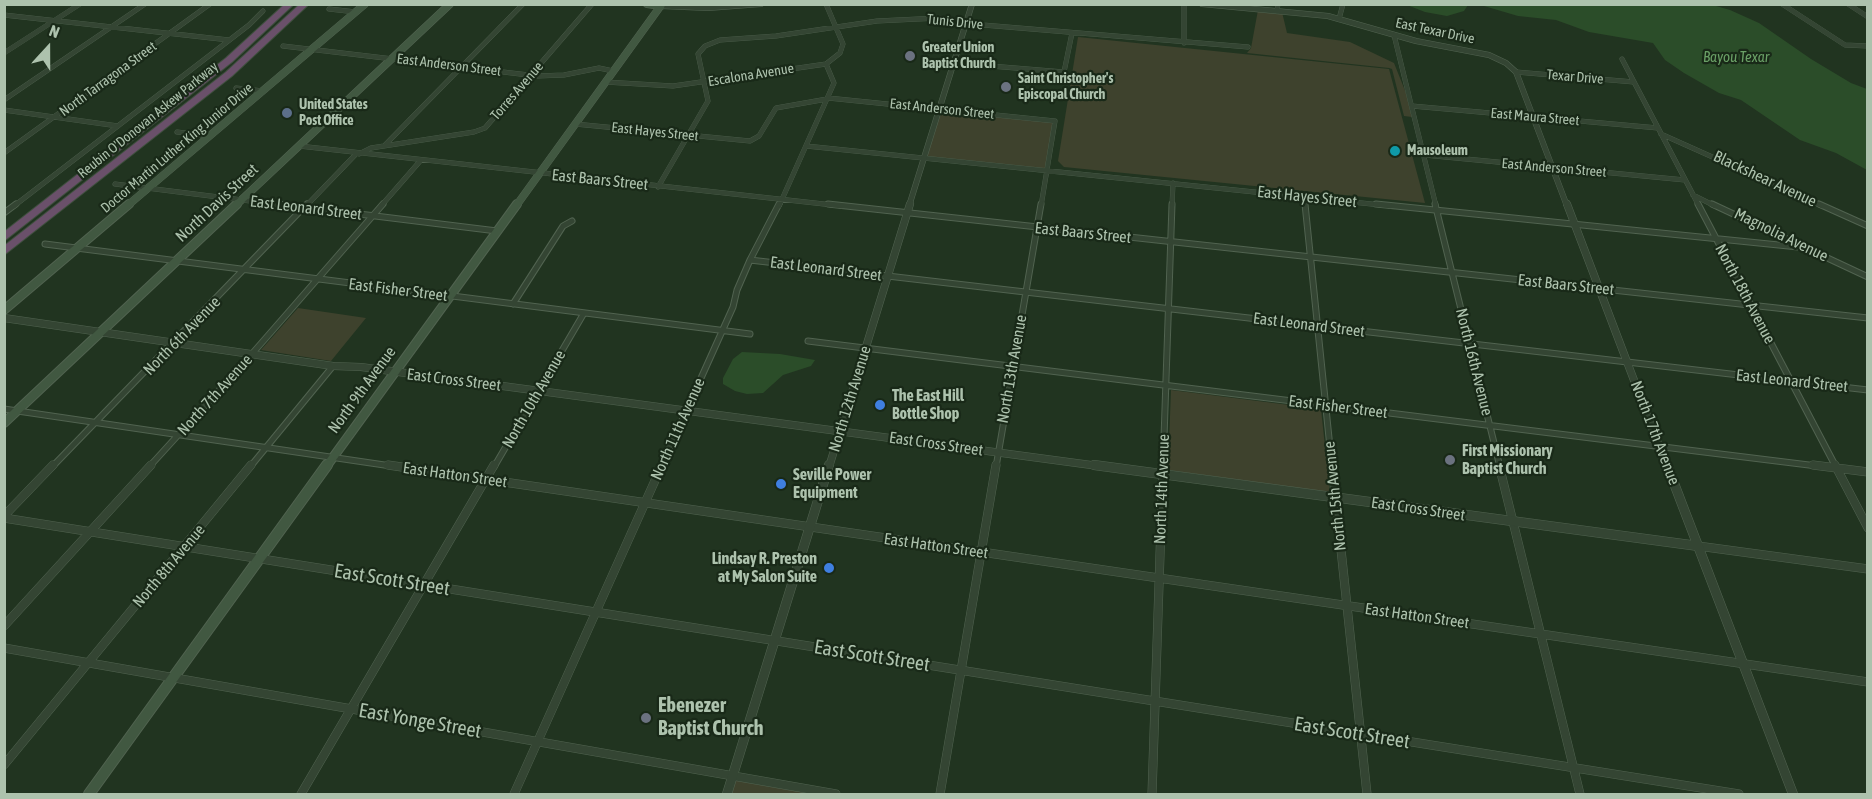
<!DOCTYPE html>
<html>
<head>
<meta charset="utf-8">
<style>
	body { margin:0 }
	#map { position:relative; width:1872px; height:799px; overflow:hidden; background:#213420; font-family:"Asap Condensed",sans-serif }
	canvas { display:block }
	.frame { position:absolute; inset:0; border:6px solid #adc2ad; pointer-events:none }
	.north { position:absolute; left:18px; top:18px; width:60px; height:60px; -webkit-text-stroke:4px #192918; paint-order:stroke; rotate:21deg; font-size:16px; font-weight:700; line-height:24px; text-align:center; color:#adc2ad }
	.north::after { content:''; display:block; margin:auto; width:21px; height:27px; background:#adc2ad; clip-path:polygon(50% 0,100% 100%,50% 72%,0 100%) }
</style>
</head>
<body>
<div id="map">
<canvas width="1872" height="799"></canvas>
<div class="frame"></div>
<div class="north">N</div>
</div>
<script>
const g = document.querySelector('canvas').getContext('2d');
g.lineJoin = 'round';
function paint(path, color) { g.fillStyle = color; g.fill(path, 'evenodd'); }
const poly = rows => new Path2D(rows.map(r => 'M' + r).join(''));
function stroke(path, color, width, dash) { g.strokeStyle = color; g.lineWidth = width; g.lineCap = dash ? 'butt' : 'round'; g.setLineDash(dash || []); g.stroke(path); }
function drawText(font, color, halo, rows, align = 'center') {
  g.font = font + ' "Asap Condensed",sans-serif'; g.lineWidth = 4.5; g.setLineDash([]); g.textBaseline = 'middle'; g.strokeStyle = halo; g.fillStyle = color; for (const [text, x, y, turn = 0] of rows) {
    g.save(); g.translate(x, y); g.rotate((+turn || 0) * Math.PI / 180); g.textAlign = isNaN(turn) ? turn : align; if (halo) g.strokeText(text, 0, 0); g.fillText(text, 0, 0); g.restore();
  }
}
paint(poly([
	[1258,10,1282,12,1287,33,1350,42,1394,63,1406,93,1412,117,1404,116,1392,69,1389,68,1247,53,1251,48],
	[1078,37,1389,69,1425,203,1064,167,1058,161],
	[939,109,1055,121,1046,170,924,158],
	[298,308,366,318,331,361,261,350],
	[1171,390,1321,409,1330,493,1168,470],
	[733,776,836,794,727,794]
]), '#3e422d');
paint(poly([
	[1407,5,1709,4,1730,10,1759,23,1811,59,1851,83,1867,89,1867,170,1836,153,1800,140,1741,100,1719,93,1684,73,1665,60,1653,43,1589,32,1556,20,1518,16,1484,6,1468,5,1464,11,1447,16,1425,12],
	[742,352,780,354,815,360,811,366,783,375,763,393,747,394,735,391,723,384,723,378,733,359]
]), '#2b4d29');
const minorFar2 = poly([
	[1184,4,1184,43],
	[1782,4,1845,45,1868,46],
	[1848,4,1868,17],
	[329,9,356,12],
	[1277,11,1278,4],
	[4,15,229,40],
	[1339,19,1343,4],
	[1394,35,1436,206],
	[283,46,537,76,564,75,599,68,613,71],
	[4,53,80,4],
	[1622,59,1699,206],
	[954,63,1064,72,1072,33],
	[1516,72,1634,82],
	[605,82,673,86,826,64,840,53,843,44,826,4],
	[236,88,263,91],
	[828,98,1055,121,1041,206],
	[4,100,145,4],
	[1412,106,1658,128],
	[4,110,118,126],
	[575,124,750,141,759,136,776,108,827,99],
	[177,132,210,136],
	[1661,134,1822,206],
	[385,145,523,4],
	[299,146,842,206],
	[806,146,1391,206],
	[4,153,210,4],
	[359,154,371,148,474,132,485,128,592,4],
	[1424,155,1685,180],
	[115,184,290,206],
	[658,187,708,101,698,54,705,46,720,40,776,36,877,21,939,18,983,25,1248,47],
	[1693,195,1715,206],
	[1304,197,1305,206],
	[14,206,249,25,263,11],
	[306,206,357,153],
	[381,206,421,160],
	[779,206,834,83,826,64],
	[1172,206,1173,183]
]);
const minorFar1 = poly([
	[278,204,497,231],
	[828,204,1868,318],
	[1305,204,1332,467],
	[1376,204,1808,248],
	[1435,204,1500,467],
	[1698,204,1836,467],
	[1712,204,1868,277],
	[1819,204,1868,226],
	[4,213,16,204],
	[45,244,750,334],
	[750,260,1868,390],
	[513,304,563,226,572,221],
	[808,341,1825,467],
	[4,409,398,467],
	[52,467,307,204],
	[149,467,251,355,383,204],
	[250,467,333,366],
	[494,467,584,313],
	[661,467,733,307,737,290,750,260,779,204],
	[996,467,1041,204],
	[1163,467,1172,204]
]);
const minor = poly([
	[388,465,1868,682],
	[1332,465,1367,794],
	[1499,465,1580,794],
	[1813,465,1868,472],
	[1835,465,1868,528],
	[4,516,53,465],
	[4,518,1739,794],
	[1698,546,1868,569],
	[4,626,151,465],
	[4,648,836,794],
	[4,765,251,465],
	[301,794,494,465],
	[514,794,662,465],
	[940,794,996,465],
	[1152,794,1163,465]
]);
const tertiaryFar2 = poly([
	[1202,4,1328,16,1416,41,1489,55,1506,63,1516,72,1567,206],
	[661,6,708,8,761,4],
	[909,206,972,4]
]);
const tertiaryFar1 = poly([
	[1567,204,1667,467],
	[4,318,333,366,361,367,1106,467],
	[829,467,910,204]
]);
const tertiary = poly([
	[1094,465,1698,546],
	[1667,465,1793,794],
	[727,794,829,465]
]);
const secondaryFar2 = poly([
	[647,4,661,6],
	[127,206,365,4],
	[235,206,450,4],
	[516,206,662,4]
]);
const secondaryFar1 = poly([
	[4,310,129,204],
	[4,423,237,204],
	[326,467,517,204]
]);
const secondary = poly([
	[89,794,327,465]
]);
const motorway = poly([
	[285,4,294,4,232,62,4,241,4,232,226,58,285,4],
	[300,4,309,4,232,76,4,255,4,246,226,72,300,4]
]);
stroke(minorFar2, '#516350', 5);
stroke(minorFar1, '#516350', 7);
stroke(minor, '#516350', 9);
stroke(tertiaryFar2, '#516350', 6);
stroke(tertiaryFar1, '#516350', 8);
stroke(tertiary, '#516350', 10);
stroke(secondaryFar2, '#516350', 8);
stroke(secondaryFar1, '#516350', 10);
stroke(secondary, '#516350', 12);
stroke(motorway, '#3e4f3d', 2);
stroke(minorFar2, '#344533', 4.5);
stroke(minorFar1, '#344533', 5);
stroke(minor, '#344533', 8);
stroke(tertiaryFar2, '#344533', 5);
stroke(tertiaryFar1, '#344533', 7);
stroke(tertiary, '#344533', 9);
stroke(secondaryFar2, '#415841', 7);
stroke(secondaryFar1, '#415841', 8);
stroke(secondary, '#415841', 10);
paint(motorway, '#6a506a');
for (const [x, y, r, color] of [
	[910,56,6,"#6b7280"],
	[1006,87,6,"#6b7280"],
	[287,113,6,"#5c6f8a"],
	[1395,151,6,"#0f9aa8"],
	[880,405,6,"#3f7fe0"],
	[1450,460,6,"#6b7280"],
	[781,484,6,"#3f7fe0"],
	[829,568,6,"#3f7fe0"],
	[646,718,6,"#6b7280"]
]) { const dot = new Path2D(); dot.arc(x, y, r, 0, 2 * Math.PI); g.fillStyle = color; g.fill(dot); stroke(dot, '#192918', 2); }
drawText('14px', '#adc2ad', '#192918', [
	["Tunis Drive",955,22,6],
	["East Texar Drive",1435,31,12],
	["East Anderson Street",449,65,7],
	["Escalona Avenue",751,75,-9],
	["Texar Drive",1575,77,5],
	["North Tarragona Street",108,79,-36],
	["Torres Avenue",517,91,-49],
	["East Anderson Street",942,109,6],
	["East Maura Street",1535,117,5],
	["Reubin O'Donovan Askew Parkway",148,120,-39],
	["East Hayes Street",655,132,6],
	["Doctor Martin Luther King Junior Drive",177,148,-40],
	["East Anderson Street",1554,168,5]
]);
drawText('bold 14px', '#adc2ad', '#192918', [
	["Greater Union",922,48],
	["Baptist Church",922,64],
	["Saint Christopher's",1018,79],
	["Episcopal Church",1018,95],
	["United States",299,105],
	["Post Office",299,121],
	["Mausoleum",1407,151]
], 'left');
drawText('italic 15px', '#6aa066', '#192918', [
	["Bayou Texar",1736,57]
]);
drawText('16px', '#adc2ad', '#192918', [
	["Blackshear Avenue",1765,179,25],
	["East Baars Street",600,180,6],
	["East Hayes Street",1307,197,6],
	["North Davis Street",217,203,-43],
	["East Leonard Street",306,208,7],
	["East Baars Street",1083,233,6],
	["Magnolia Avenue",1781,235,26],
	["East Leonard Street",826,269,7],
	["East Baars Street",1566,285,6],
	["East Fisher Street",398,290,7],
	["North 18th Avenue",1745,294,62],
	["East Leonard Street",1309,325,7],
	["North 6th Avenue",182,336,-46],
	["North 16th Avenue",1474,362,76],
	["North 13th Avenue",1012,369,-80],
	["East Cross Street",454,380,7],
	["East Leonard Street",1792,381,6],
	["North 9th Avenue",362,390,-54],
	["North 7th Avenue",215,395,-48],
	["North 10th Avenue",534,399,-60],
	["North 12th Avenue",850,399,-73],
	["East Fisher Street",1338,407,7],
	["North 11th Avenue",678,429,-66],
	["North 17th Avenue",1655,433,69],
	["East Cross Street",936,444,8],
	["East Hatton Street",455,475,8],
	["North 14th Avenue",1162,489,-88],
	["North 15th Avenue",1335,496,-96],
	["East Cross Street",1418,509,8],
	["East Hatton Street",936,546,8],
	["North 8th Avenue",169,566,-50],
	["East Hatton Street",1417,616,8]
]);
drawText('bold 16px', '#adc2ad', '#192918', [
	["The East Hill",892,396],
	["Bottle Shop",892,414],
	["First Missionary",1462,451],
	["Baptist Church",1462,469],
	["Seville Power",793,475],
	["Equipment",793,493],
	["Lindsay R. Preston",817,559,"right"],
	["at My Salon Suite",817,577,"right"]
], 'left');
drawText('20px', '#adc2ad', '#192918', [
	["East Scott Street",392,580,9],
	["East Scott Street",872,656,9],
	["East Yonge Street",420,721,10],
	["East Scott Street",1352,733,9]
]);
drawText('bold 20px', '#adc2ad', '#192918', [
	["Ebenezer",658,706],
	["Baptist Church",658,729]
], 'left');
</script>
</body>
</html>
